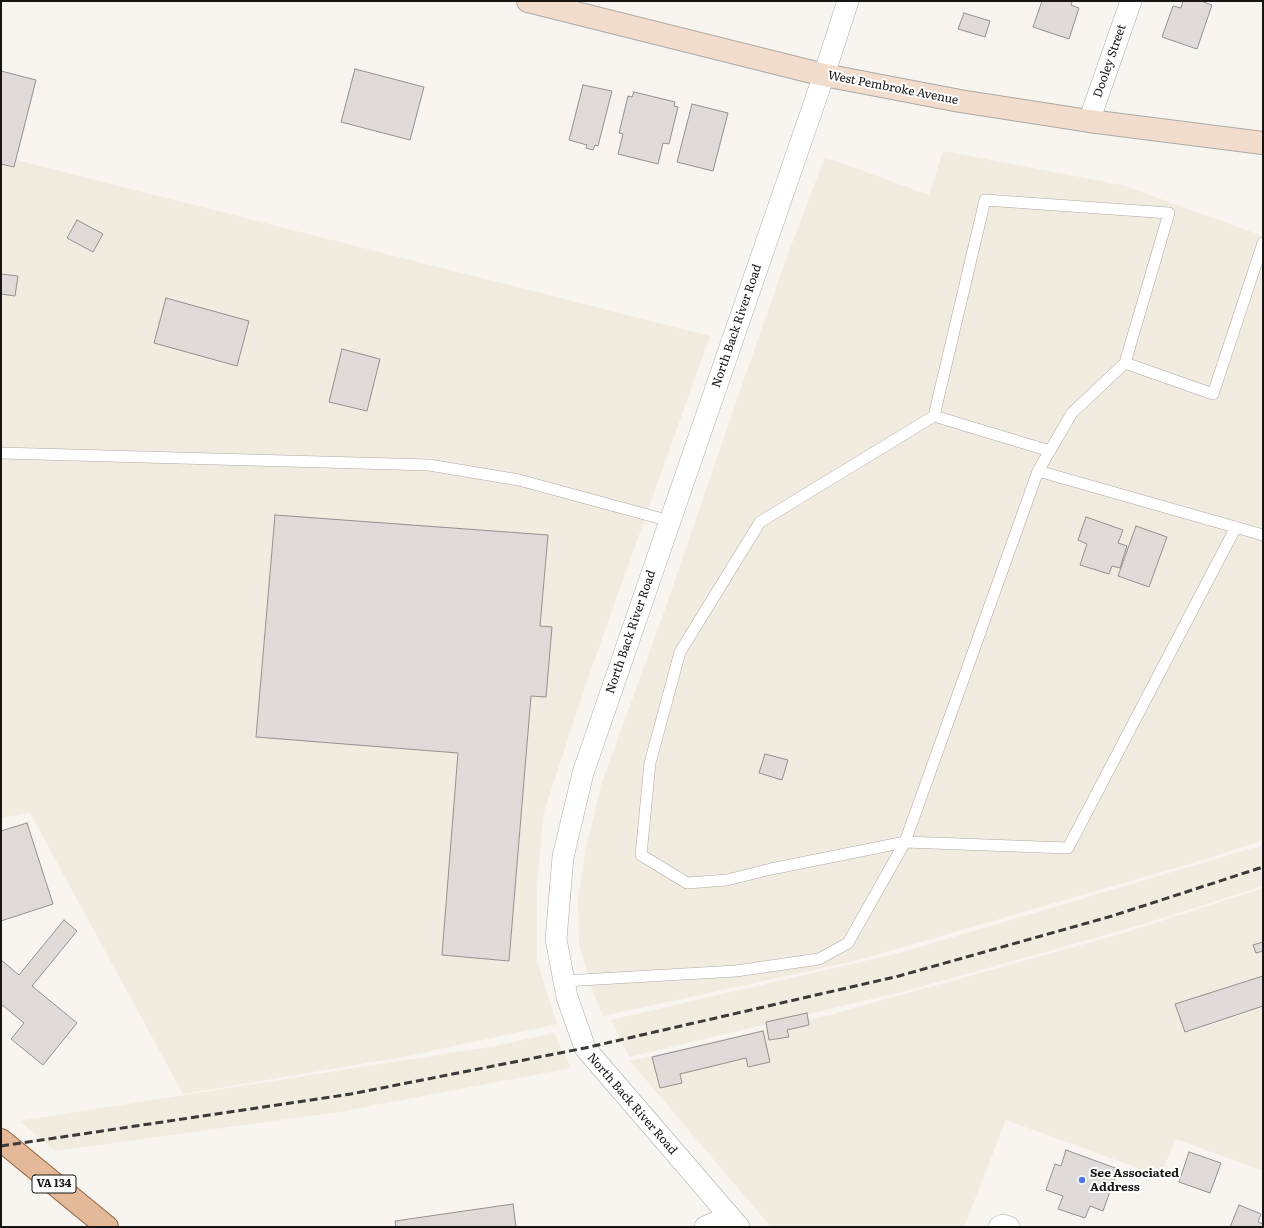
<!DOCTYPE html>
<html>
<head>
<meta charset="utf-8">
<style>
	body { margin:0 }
	#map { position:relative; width:1264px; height:1228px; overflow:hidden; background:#f8f5f0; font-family:Literata,serif }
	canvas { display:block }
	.frame { position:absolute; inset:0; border:2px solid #161514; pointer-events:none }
</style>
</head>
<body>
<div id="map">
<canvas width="1264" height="1228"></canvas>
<div class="frame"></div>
</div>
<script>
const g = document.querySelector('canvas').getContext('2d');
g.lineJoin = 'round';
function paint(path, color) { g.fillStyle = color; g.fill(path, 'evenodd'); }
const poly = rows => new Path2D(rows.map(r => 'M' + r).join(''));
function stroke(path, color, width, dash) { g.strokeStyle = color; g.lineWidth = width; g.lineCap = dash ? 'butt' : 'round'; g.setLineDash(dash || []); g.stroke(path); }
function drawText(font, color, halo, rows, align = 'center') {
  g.font = font + ' Literata,serif'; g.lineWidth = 4; g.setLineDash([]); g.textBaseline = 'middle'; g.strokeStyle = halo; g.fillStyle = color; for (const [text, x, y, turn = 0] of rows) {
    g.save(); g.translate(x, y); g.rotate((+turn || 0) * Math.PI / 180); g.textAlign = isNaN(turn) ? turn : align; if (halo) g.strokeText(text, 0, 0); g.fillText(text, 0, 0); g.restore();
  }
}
paint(poly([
	[943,151,1122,185,1263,236,1263,840,1216,856,855,961,603,1016,592,990,579,944,578,899,586,848,601,785,664,612,734,408,785,262,825,157,929,195],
	[1,156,710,336,587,681,544,812,537,886,537,961,557,1024,403,1057,183,1094,30,813,1,818],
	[1263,845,1263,886,1137,926,913,989,629,1057,611,1020,903,952],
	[1263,888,1263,1171,1176,1139,1160,1176,1006,1120,964,1227,771,1227,630,1061,833,1014,1124,933],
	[554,1033,571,1068,339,1112,55,1151,19,1121,495,1046]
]), '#f2ebdf');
const building = poly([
	[1042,1,1072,1,1071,5,1079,8,1069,39,1033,27,1042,1],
	[1183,1,1201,1,1212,5,1197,49,1162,37,1173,6,1181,8,1183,1],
	[964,13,990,21,985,37,958,29,964,13],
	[355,69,424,87,410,140,341,122,355,69],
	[1,71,36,80,14,167,1,164,1,71],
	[583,85,612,91,598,146,595,145,593,150,586,148,587,145,569,140,583,85],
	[634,92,675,102,674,106,678,107,669,144,663,143,658,164,618,154,623,134,619,133,628,96,632,97,634,92],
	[692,104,728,113,713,171,677,162,692,104],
	[77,220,103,234,93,252,67,238,77,220],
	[1,274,18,276,15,296,1,294,1,274],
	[166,298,249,321,237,366,154,343,166,298],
	[342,349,380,359,367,411,329,402,342,349],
	[275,515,548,535,540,626,552,627,546,697,531,696,509,961,442,955,458,753,256,737,275,515],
	[1086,517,1123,530,1118,543,1127,546,1120,568,1112,566,1109,574,1080,565,1087,544,1078,540,1086,517],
	[1136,526,1167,537,1149,587,1118,576,1136,526],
	[765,754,788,760,782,780,759,773,765,754],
	[27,823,53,904,1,921,1,831,27,823],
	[64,920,77,931,32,986,77,1023,43,1065,11,1039,24,1023,1,1004,1,960,19,975,64,920],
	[1263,942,1263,951,1256,953,1253,945,1263,942],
	[1263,976,1263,1006,1185,1032,1175,1004,1263,976],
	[807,1013,809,1025,787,1030,789,1037,769,1040,766,1022,807,1013],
	[763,1031,770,1062,748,1067,746,1058,680,1074,682,1083,660,1088,652,1057,763,1031],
	[1066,1150,1118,1169,1103,1211,1090,1206,1085,1218,1058,1209,1063,1196,1046,1190,1055,1164,1061,1166,1066,1150],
	[1189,1152,1221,1163,1210,1193,1179,1182,1189,1152],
	[513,1204,516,1227,396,1227,395,1221,513,1204],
	[1239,1205,1261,1214,1258,1222,1263,1224,1263,1227,1230,1227,1239,1205]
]);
paint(building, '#e0dad9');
stroke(building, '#958f8f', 1);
const service = poly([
	[1263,243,1213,394,1125,363,1072,413,1038,471,1263,535],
	[1050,451,934,416,985,200,1169,213,1125,363],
	[1,453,429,465,519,480,670,521],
	[1038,471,905,842,1068,848,1236,527],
	[905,842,771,869,727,880,687,883,641,855,650,763,680,652,760,522,934,416],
	[564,981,736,971,819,959,848,943,905,842]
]);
const minor = poly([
	[1089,121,1131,1],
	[705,1227,729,1216],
	[739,1227,585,1048,567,997,556,939,563,857,583,773,824,75,848,1],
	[999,1227,1003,1225,1009,1227]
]);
const secondary = poly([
	[528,1,824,75,960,101,1089,121,1263,143]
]);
const primary = poly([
	[1,1140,107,1227]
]);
stroke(service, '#aca9a5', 12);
stroke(minor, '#aca9a5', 22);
stroke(secondary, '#aca9a5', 24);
stroke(primary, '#90623e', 24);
stroke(service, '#fff', 11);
stroke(minor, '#fff', 21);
stroke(secondary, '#f2dccc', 22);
stroke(primary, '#e4b999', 22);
stroke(poly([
	[1,1146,351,1094,585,1048,899,976,1112,916,1263,867]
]), '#3b3a38', 3, [8, 4]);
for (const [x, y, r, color] of [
	[1082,1180,4,"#4e75e9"]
]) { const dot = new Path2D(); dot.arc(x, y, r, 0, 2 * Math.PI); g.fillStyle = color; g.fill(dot); stroke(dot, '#fff', 1.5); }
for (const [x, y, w] of [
	[54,1184,44]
]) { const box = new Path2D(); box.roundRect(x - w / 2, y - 9, w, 18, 3); g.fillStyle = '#fff'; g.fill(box); stroke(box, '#161514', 1); }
drawText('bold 11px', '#161514', null, [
	["VA 134",54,1184]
]);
drawText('12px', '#161514', '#fff', [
	["Dooley Street",1110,61,-71],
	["West Pembroke Avenue",893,88,11],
	["North Back River Road",737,326,-71],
	["North Back River Road",631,632,-71],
	["North Back River Road",632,1104,49]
]);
drawText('bold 12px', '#161514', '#fff', [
	["See Associated",1090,1173],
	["Address",1090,1187]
], 'left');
</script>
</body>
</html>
